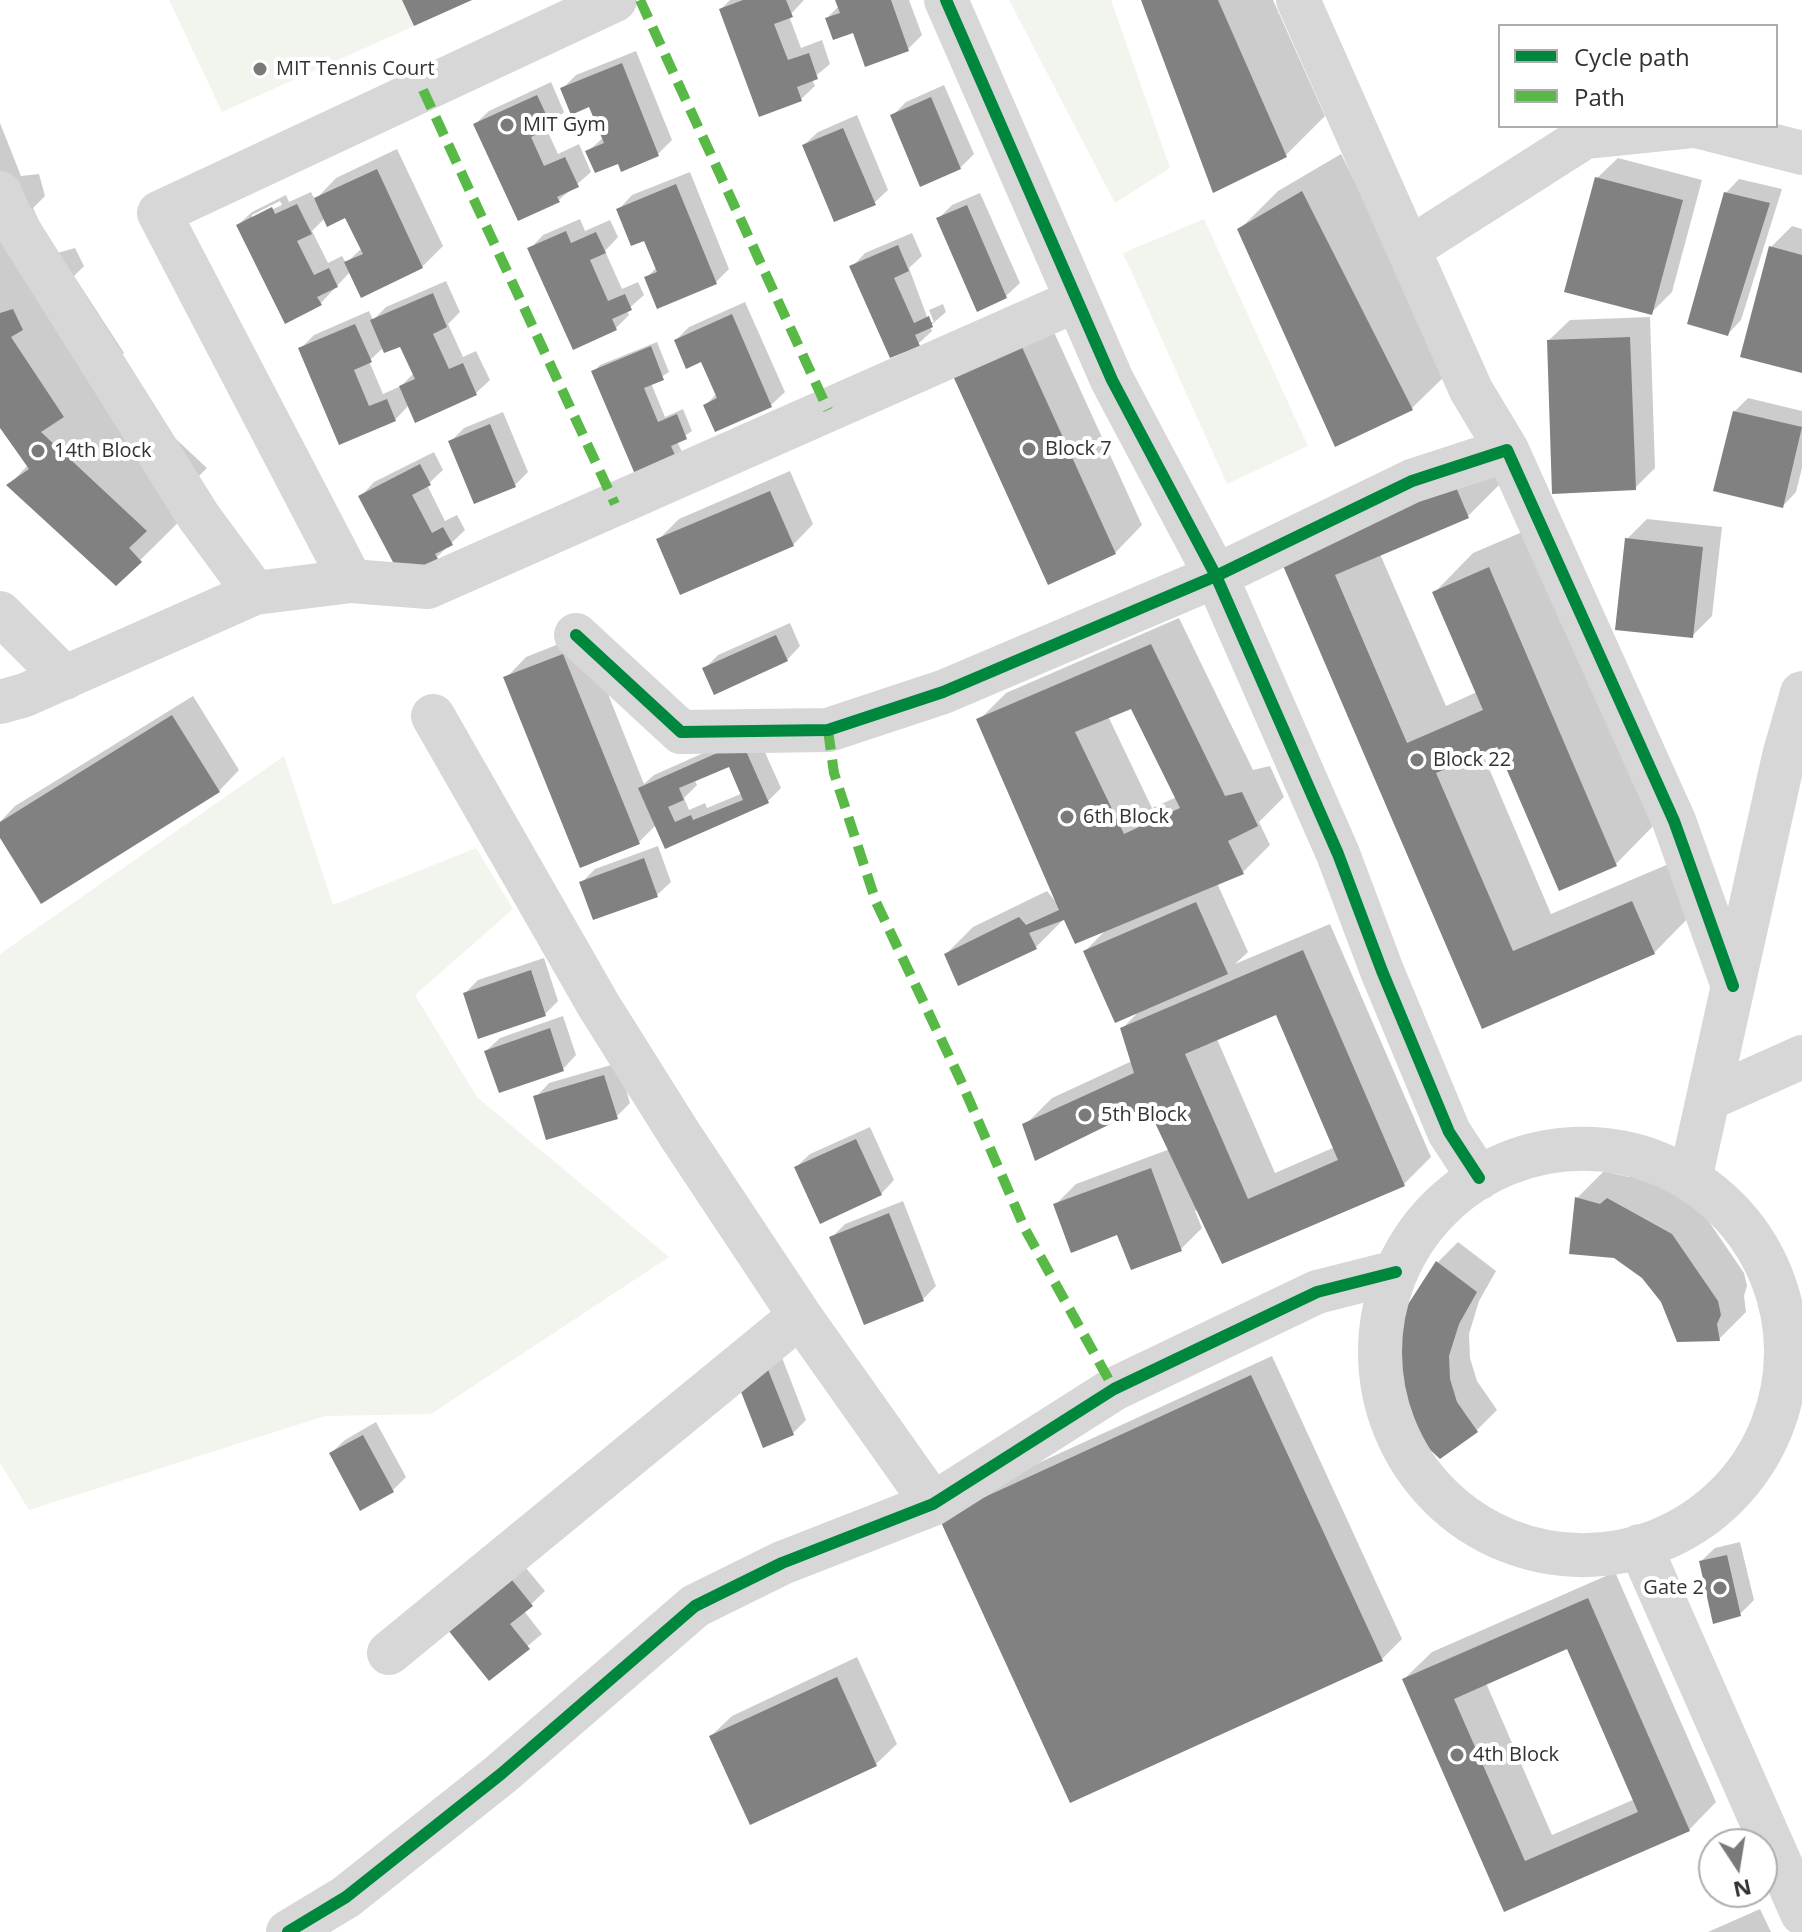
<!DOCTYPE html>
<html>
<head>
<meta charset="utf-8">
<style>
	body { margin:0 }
	#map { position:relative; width:1802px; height:1932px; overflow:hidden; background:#fff; font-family:"Open Sans",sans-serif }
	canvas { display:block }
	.legend { position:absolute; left:1498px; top:24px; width:280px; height:104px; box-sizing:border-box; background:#fff; border:2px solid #adadad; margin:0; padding:10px 14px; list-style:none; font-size:24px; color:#333 }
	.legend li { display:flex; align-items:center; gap:16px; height:40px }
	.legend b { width:40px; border:2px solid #adadad }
	.north { position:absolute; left:1698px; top:1828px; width:80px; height:80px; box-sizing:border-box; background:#fff; border:2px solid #adadad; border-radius:50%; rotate:168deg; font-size:22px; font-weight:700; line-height:32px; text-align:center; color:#333 }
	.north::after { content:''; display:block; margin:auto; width:28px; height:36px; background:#7a7a7a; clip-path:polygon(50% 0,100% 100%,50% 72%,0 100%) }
</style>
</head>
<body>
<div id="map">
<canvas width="1802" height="1932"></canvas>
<ul class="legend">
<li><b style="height:10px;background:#00873e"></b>Cycle path</li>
<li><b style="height:10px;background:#58b947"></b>Path</li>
</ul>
<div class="north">N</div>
</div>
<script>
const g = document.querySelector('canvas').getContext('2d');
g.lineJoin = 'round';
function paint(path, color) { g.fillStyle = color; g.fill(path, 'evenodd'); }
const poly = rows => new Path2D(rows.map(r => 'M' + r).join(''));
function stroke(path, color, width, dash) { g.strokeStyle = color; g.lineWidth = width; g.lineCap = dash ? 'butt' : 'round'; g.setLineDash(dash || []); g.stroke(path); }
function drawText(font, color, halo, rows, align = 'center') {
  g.font = font + ' "Open Sans",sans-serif'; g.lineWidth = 8; g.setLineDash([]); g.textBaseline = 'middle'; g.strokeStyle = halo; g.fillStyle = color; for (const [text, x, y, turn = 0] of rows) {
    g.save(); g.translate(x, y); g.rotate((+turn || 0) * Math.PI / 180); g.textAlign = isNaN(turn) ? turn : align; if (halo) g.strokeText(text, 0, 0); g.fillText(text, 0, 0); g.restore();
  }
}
paint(poly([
	[169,0,402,0,414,26,222,112],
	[1009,0,1111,0,1170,168,1115,203],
	[1204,219,1308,446,1227,484,1123,253],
	[284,756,333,905,476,848,513,909,415,995,477,1097,669,1257,431,1414,325,1416,29,1510,0,1463,0,954]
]), '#f1f5ed');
paint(poly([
	[730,0,804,0,789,16,801,48,822,40,830,64,812,79,815,86,801,99,721,9],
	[837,0,909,0,922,35,908,49,854,30,827,18,839,6],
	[1144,0,1273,0,1325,116,1286,155],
	[636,51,672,140,658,154,622,169,619,161,588,151,604,137,591,104,562,89,576,75],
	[551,82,564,112,546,128,558,154,579,144,591,172,559,200,475,124,489,111],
	[944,85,974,154,960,168,892,116,906,102],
	[857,115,888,190,874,203,804,145,818,132],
	[0,123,21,176,39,174,45,196,33,208,54,254,75,248,84,266,74,276,124,353,105,373,207,468,190,485,203,498,116,584,9,485,28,465,0,424],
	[397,149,443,246,422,267,350,272,320,304,238,225,252,212,286,195,289,202,311,192,315,200,336,178],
	[280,201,282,205,252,219,252,215],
	[346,216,362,248,346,263,342,256,328,263,312,231,325,218],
	[1341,154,1451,370,1412,408,1336,444,1240,229,1278,191],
	[1618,158,1702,180,1672,292,1651,313,1597,178],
	[690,172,729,269,716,282,646,278,657,267,645,238,619,209,632,195],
	[1739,179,1782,189,1741,320,1728,334,1726,193],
	[980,193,1020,283,1006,296,938,219,952,205],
	[580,219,585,231,610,220,618,237,605,251,622,289,638,282,644,295,627,310,629,315,616,328,530,249,543,235],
	[1792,226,1802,229,1802,371,1771,247],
	[912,233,922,256,909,268,929,322,934,322,929,310,943,304,946,312,930,326,932,331,918,344,852,267,865,253],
	[446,281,460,312,448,324,463,357,476,351,490,380,476,393,409,405,395,420,340,443,300,349,314,335,369,311,373,320,386,307],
	[401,344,414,373,401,386,383,394,369,361,384,347],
	[745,302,785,392,771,405,716,430,706,405,717,393,702,360,676,340,689,327],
	[1650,317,1655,468,1635,488,1549,340,1570,320],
	[1048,319,1142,525,1115,553,955,376],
	[657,342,669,372,651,383,665,417,683,409,692,431,677,441,683,454,677,461,594,371,600,365],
	[1748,398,1802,411,1802,468,1796,492,1783,506,1734,412],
	[503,412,528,472,515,485,450,442,464,428],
	[1489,435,1507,477,1468,516,1380,554,1446,706,1477,692,1435,592,1473,553,1527,530,1654,825,1616,864,1498,745,1482,752,1551,914,1671,863,1692,914,1654,953,1483,1026,1277,548],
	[434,452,443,470,427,485,445,521,457,515,465,530,437,557,402,576,361,496,374,482],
	[790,471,813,524,793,545,659,539,679,519],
	[1647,519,1722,527,1712,616,1692,636,1627,539],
	[1179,618,1253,770,1270,766,1284,797,1259,822,1270,845,1243,872,1217,883,1248,952,1235,964,1330,924,1431,1157,1404,1184,1198,1209,1195,1211,1202,1228,1181,1249,1119,1232,1055,1205,1076,1184,1170,1149,1148,1103,1025,1125,1052,1098,1132,1061,1122,1029,1140,1010,1085,951,1107,929,1065,918,1036,947,946,954,973,927,1047,891,1056,902,979,720,1006,693],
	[1131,706,1177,797,1152,808,1108,716],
	[1277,1013,1335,1147,1275,1173,1217,1039],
	[790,623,800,646,787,660,704,669,718,655],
	[584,634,644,784,654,775,755,730,781,788,768,801,666,846,656,825,639,842,506,678,526,657],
	[730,764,743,793,707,808,705,803,689,810,684,798,697,785,694,779],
	[193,696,239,770,219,791,0,835,0,822,15,806],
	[658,846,671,882,657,895,582,882,595,869],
	[544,958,558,1001,545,1014,465,993,478,980],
	[563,1016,576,1055,563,1069,486,1051,500,1038],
	[618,1063,630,1103,616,1117,536,1097,549,1083],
	[870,1127,894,1180,881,1194,796,1167,810,1154],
	[1604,1171,1629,1177,1635,1172,1699,1207,1744,1273,1747,1286,1744,1296,1746,1312,1719,1339,1663,1301,1577,1198],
	[903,1201,936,1286,923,1299,831,1238,845,1224],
	[1458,1242,1496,1271,1479,1301,1469,1334,1470,1358,1477,1381,1497,1410,1477,1430,1440,1456,1437,1263],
	[781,1355,806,1420,793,1433,739,1379],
	[1272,1356,1402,1639,1382,1659,962,1498],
	[376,1422,406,1477,393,1490,331,1453,345,1440],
	[1740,1542,1754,1600,1740,1614,1701,1561,1715,1548],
	[526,1568,545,1591,524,1611,542,1634,489,1678,451,1630],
	[1615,1572,1716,1802,1689,1830,1505,1909,1404,1679,1432,1652],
	[1568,1647,1635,1799,1552,1835,1486,1683],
	[857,1657,897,1744,876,1764,751,1822,711,1736,732,1716],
	[1760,1909,1771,1932,1708,1932]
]), '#0003');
paint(poly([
	[402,0,472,0,414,26],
	[743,0,786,0,793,17,774,24,788,60,809,53,818,79,797,87,802,101,759,117,719,9],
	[835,0,891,0,909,51,865,67,853,33,833,40,825,18,840,13],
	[1141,0,1218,0,1287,157,1213,193],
	[622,63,659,156,621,172,618,164,595,173,585,151,604,143,589,107,571,115,560,88],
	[537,95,552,127,531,137,544,166,565,157,579,187,557,197,560,202,518,221,473,124],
	[931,97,961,169,920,187,890,115],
	[843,128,876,205,834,222,802,145],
	[377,169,423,268,361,298,344,262,363,254,345,218,327,227,314,198],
	[1595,177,1683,200,1652,315,1564,292],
	[676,184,717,284,657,309,644,277,657,272,644,241,631,246,616,209],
	[1302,191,1413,410,1335,447,1237,229],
	[1724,192,1770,203,1728,336,1687,324],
	[297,204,312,234,297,241,314,275,329,268,338,287,317,297,322,305,285,324,236,225,272,207,275,214],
	[967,205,1007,298,977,312,936,218],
	[566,231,571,243,596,232,606,253,590,260,608,301,625,294,632,310,612,319,617,330,573,350,527,248],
	[898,245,909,271,894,278,914,323,929,316,933,327,915,335,920,346,890,358,849,266],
	[1769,246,1802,255,1802,373,1740,357],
	[433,293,447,327,433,334,449,369,463,363,477,395,415,423,399,386,415,379,400,347,384,353,370,320],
	[13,309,23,330,11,337,64,417,41,432,147,531,129,548,142,562,116,586,6,485,29,469,0,428,0,313],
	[732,314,772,407,715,432,703,405,717,398,701,362,686,369,674,340],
	[355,324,372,362,354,370,369,406,387,399,396,421,339,445,298,348],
	[1630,337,1636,490,1552,494,1547,340],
	[1021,345,1116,554,1048,585,953,376],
	[651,346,664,380,644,388,658,422,677,414,687,439,671,446,678,462,637,479,591,371],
	[1733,411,1802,427,1783,508,1713,491],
	[490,424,516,487,474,504,448,441],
	[420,464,431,485,412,495,432,533,443,527,453,545,435,554,438,559,402,579,358,496],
	[1450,473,1469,518,1335,575,1407,743,1483,710,1432,592,1489,567,1617,866,1559,891,1497,747,1436,773,1513,951,1632,901,1655,954,1482,1029,1275,547],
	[770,491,794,546,680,595,656,539],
	[1625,538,1703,547,1693,638,1615,630],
	[776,635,788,661,714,695,702,668],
	[1151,644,1225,796,1242,792,1258,826,1228,841,1244,874,1075,944,1064,920,1029,933,1037,949,958,986,944,954,1019,917,1026,925,1059,910,976,719],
	[1131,709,1180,808,1124,834,1075,732],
	[563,654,640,844,580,868,503,677],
	[172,715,220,792,41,904,0,838,0,822],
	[742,742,769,803,665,849,638,788],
	[729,767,743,800,693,820,691,815,675,822,668,807,684,800,679,788],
	[644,858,658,897,593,920,579,882],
	[1196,902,1228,974,1115,1023,1083,951],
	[1303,950,1405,1186,1222,1264,1147,1106,1035,1161,1022,1124,1134,1073,1120,1028],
	[1276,1015,1338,1160,1248,1199,1185,1054],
	[531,970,546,1016,478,1039,463,993],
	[550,1028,564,1071,499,1093,484,1051],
	[604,1075,618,1119,546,1140,533,1096],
	[856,1139,882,1195,820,1224,794,1167],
	[1151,1168,1182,1251,1131,1270,1117,1235,1071,1253,1053,1204],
	[1575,1197,1600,1204,1607,1198,1672,1234,1718,1301,1721,1315,1717,1324,1720,1341,1677,1342,1661,1302,1642,1278,1614,1258,1569,1254],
	[889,1213,924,1301,864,1325,829,1237],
	[1436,1261,1477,1292,1459,1324,1449,1356,1450,1379,1457,1402,1478,1432,1440,1459,1424,1444,1401,1396,1394,1360,1405,1309],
	[767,1367,794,1435,763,1448,736,1379],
	[1251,1375,1383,1661,1070,1803,939,1518],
	[363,1435,394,1492,360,1511,329,1453],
	[1727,1555,1741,1616,1713,1624,1699,1561],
	[512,1580,533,1606,510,1624,530,1649,489,1681,448,1630],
	[1588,1598,1690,1831,1504,1912,1402,1679],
	[1567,1649,1638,1812,1525,1861,1454,1699],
	[837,1677,877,1766,750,1825,709,1736]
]), '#818181');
stroke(poly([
	[1298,0,1471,390,1507,450],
	[1696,126,1802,153],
	[0,193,10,216,199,517,255,593],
	[1409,249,1585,137,1692,126],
	[351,581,428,587,1077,300],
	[0,613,65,678],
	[576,635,681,732,828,730,943,692,1216,576,1112,380,946,0],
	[0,702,25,695,255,593,351,581,159,213,615,0],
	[433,716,599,1006,680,1135,800,1316,933,1504],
	[1708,1099,1802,1057],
	'1380 1352a203 203 0 1 1 406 0a203 203 0 1 1-406 0Z',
	[1687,1177,1693,1166,1784,756,1802,693],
	[1479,1178,1449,1132,1382,971,1338,854,1216,576,1412,481,1507,450,1674,821,1733,986],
	[1640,1546,1802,1913],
	[389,1653,800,1316],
	[288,1932,346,1897,501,1774,695,1606,782,1563,933,1504,1114,1389,1317,1292,1396,1272]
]), '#d7d7d7', 44);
stroke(poly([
	[640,0,828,410],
	[423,90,615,504],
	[828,730,834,773,876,902,960,1079,1025,1229,1114,1389]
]), '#58b947', 10, [20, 10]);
stroke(poly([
	[576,635,681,732,828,730,943,692,1216,576,1112,380,946,0],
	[1479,1178,1449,1132,1382,971,1338,854,1216,576,1412,481,1507,450,1674,821,1733,986],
	[288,1932,346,1897,501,1774,695,1606,782,1563,933,1504,1114,1389,1317,1292,1396,1272]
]), '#00873e', 12);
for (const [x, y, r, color] of [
	[260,69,8,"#7a7a7a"],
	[507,125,8,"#7a7a7a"],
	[1029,449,8,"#7a7a7a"],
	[38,451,8,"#7a7a7a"],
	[1417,760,8,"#7a7a7a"],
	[1067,817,8,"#7a7a7a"],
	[1085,1115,8,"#7a7a7a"],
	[1720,1588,8,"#7a7a7a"],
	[1457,1755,8,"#7a7a7a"]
]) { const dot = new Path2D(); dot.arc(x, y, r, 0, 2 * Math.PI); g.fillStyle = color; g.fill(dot); stroke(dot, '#fff', 3); }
drawText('20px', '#333', '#fff', [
	["MIT Tennis Court",276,69],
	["MIT Gym",523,125],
	["Block 7",1045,449],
	["14th Block",54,451],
	["Block 22",1433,760],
	["6th Block",1083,817],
	["5th Block",1101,1115],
	["Gate 2",1704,1588,"right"],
	["4th Block",1473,1755]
], 'left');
</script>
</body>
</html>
